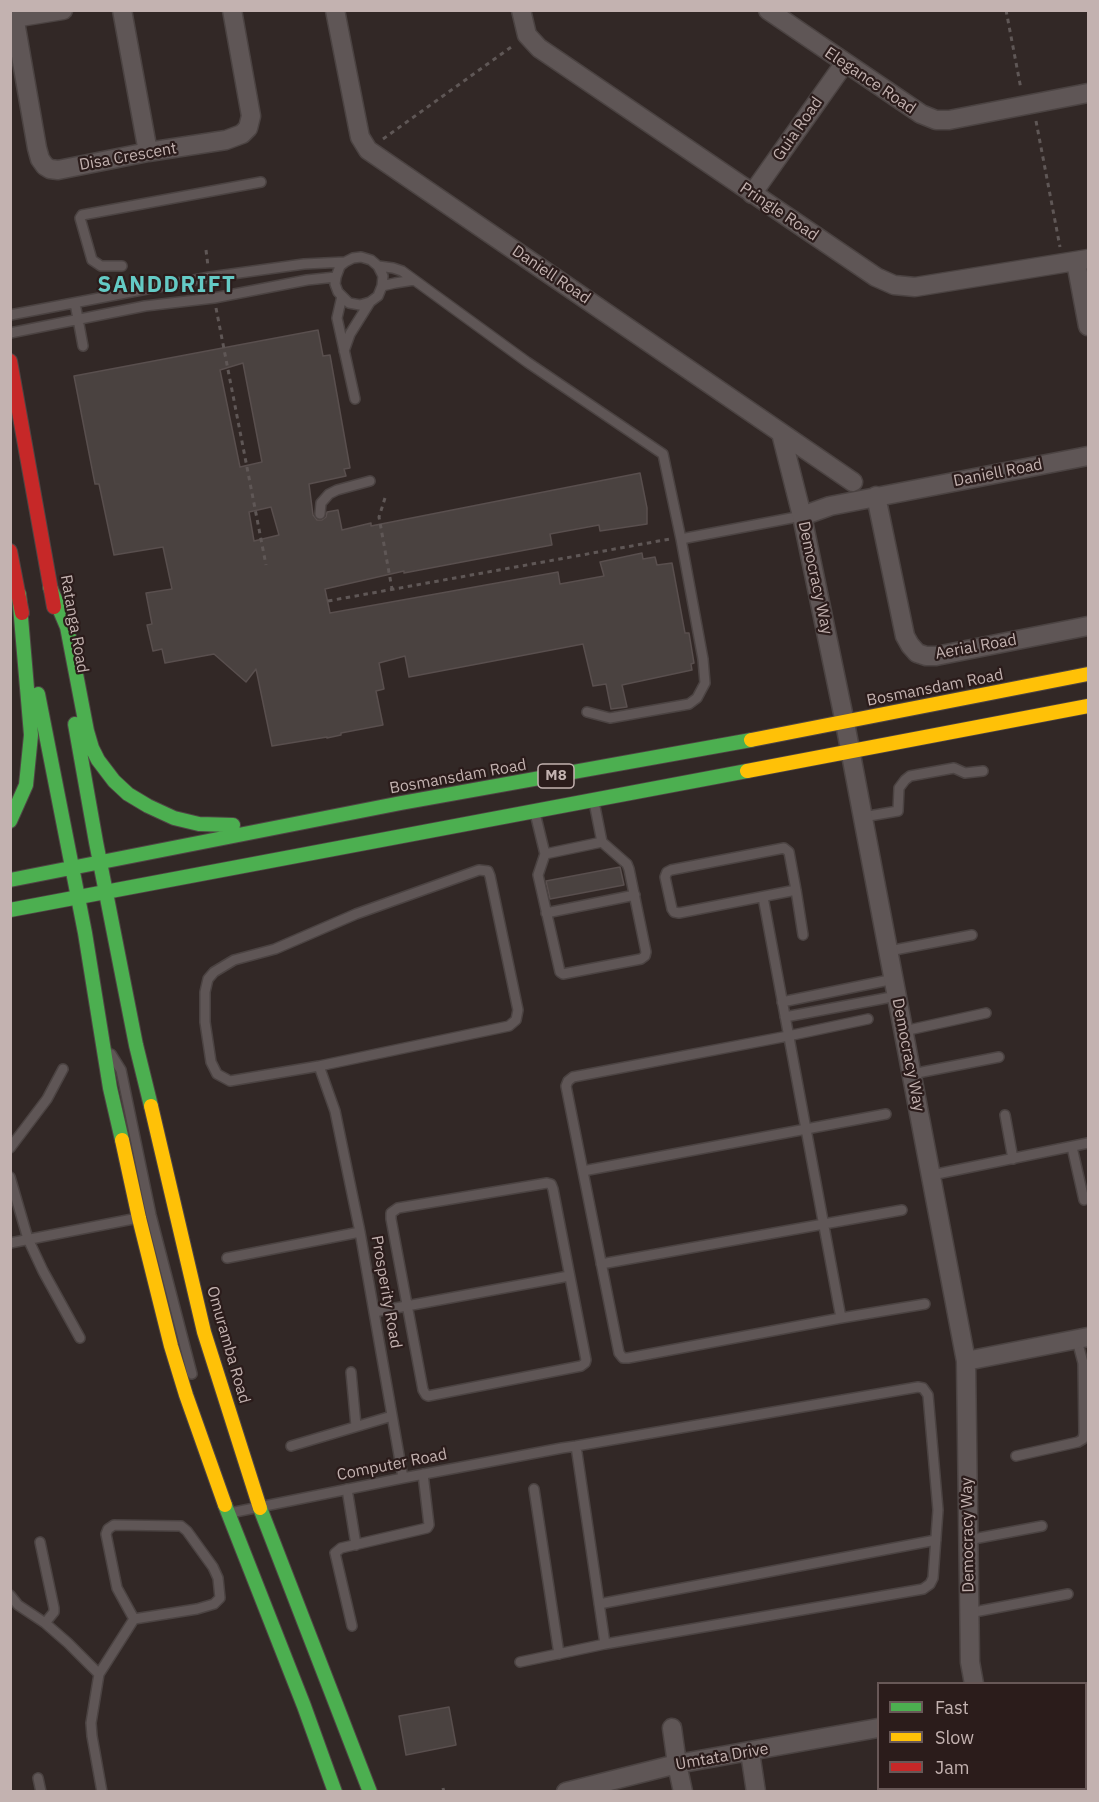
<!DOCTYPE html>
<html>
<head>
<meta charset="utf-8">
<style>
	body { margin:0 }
	#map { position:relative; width:1099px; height:1802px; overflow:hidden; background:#322826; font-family:"IBM Plex Sans",sans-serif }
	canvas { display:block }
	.frame { position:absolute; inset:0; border:12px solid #c3b2b0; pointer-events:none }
	.legend { position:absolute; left:877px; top:1682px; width:210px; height:108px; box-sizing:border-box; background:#2b1c1b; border:2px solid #685857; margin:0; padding:8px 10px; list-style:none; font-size:18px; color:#c3b2b0 }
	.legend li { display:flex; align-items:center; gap:12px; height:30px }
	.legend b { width:30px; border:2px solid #685857 }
</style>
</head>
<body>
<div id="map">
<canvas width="1099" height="1802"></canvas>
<div class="frame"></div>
<ul class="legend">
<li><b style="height:8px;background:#4caf50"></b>Fast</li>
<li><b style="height:8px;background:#ffc107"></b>Slow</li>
<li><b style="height:8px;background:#c62828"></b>Jam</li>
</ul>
</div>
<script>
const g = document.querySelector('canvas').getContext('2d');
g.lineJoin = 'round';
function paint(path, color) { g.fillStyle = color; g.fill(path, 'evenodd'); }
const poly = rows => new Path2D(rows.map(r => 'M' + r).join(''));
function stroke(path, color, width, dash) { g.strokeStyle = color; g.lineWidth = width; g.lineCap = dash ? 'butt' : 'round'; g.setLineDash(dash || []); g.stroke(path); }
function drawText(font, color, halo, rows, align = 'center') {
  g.font = font + ' "IBM Plex Sans",sans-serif'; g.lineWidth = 4.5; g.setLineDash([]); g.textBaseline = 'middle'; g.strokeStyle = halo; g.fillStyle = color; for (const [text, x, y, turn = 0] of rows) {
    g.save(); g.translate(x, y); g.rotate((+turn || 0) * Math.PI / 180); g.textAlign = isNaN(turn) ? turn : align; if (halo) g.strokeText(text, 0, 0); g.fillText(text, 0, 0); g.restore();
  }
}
const building = poly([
	[318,330,323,356,330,355,350,468,344,469,346,476,309,484,313,515,317,520,322,520,326,517,327,512,338,510,342,530,371,523,371,526,640,473,647,508,647,524,600,531,599,525,550,534,552,545,404,573,404,571,325,589,330,613,558,572,560,584,604,576,600,562,642,553,643,559,655,557,657,565,672,563,685,633,689,633,694,663,691,664,692,670,622,685,627,707,611,709,606,684,593,686,583,644,409,677,405,656,379,663,384,689,376,691,383,725,341,733,341,735,327,738,327,737,272,746,256,669,246,682,214,654,165,663,162,649,153,651,147,625,152,624,146,593,172,589,163,547,114,555,99,484,95,484,74,376,318,330],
	[243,363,262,462,240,467,220,370,243,363],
	[271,507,279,535,254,541,249,512,271,507],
	[620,867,624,885,550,899,546,881,620,867],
	[449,1707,456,1745,406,1755,399,1716,449,1707]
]);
paint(building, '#4a4240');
stroke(building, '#594f4e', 1.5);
const lane = poly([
	[345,262,340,266,336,277,335,284,338,292,349,303,360,305,370,302],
	[122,266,101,266,92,260,80,218,82,215,261,182],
	[378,266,393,268,402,271,527,362,663,454,681,539],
	[382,286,395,283,414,280],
	[342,296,337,318,355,399],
	[75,303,83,346],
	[10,315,210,277,304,264,345,262,353,258,361,257,371,260,378,266,383,276,382,286,378,296,370,302,350,334,344,351],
	[10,333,145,306,214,298,307,280,336,277],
	[320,514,321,503,329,494,337,490,370,481],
	[587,712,610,718,689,704,697,698,705,683,703,659,681,539,802,516],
	[535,813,545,854,538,875,560,972,563,974,641,959,645,956,646,952,629,869,627,864,602,842],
	[863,817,898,811,899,788,905,780,910,776,954,768,965,773,983,771],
	[784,848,789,852,796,890,679,913,674,912,672,909,665,877,667,872,671,870,784,848],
	[545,854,602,842,594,802],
	[479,870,488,871,490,876,518,1010,516,1020,509,1026,319,1066,230,1081,217,1074,211,1062,205,1022,205,992,208,979,214,972,234,960,275,949,356,914,479,870],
	[796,890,803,935],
	[763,897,841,1318],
	[546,913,635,895],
	[889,951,972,935],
	[782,1002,894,979],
	[785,1017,897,996],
	[868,1019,788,1036,573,1077,568,1081,566,1086,619,1353,623,1358,628,1358,841,1318,925,1304],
	[904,1031,986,1013],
	[111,1054,121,1070,151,1215,192,1374],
	[319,1066,335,1111,360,1232,403,1478],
	[912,1074,999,1057],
	[1005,1115,1013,1159],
	[1072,1147,1084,1200],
	[10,1148,47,1099,63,1069],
	[583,1171,886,1114],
	[932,1175,1088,1143],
	[10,1177,28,1239,43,1271,80,1338],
	[547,1183,551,1184,553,1189,586,1360,585,1363,581,1366,428,1396,426,1395,423,1390,391,1219,391,1213,398,1208,547,1183],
	[10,1243,138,1218],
	[227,1258,360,1232],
	[601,1264,902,1210],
	[374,1312,569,1276],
	[351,1372,356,1426],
	[291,1446,392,1416],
	[1016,1456,1078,1442,1083,1439,1084,1433,1083,1363,1077,1340],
	[347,1489,356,1545],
	[534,1489,559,1654],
	[230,1513,403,1478,562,1448,576,1446,918,1387,923,1388,928,1395,938,1510,933,1578,930,1584,923,1589,605,1644,576,1446],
	[968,1540,1042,1526],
	[40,1542,54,1608,54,1612,45,1623],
	[10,1595,18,1605,45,1623,68,1643,99,1674],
	[599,1604,936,1540],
	[969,1613,1068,1594],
	[352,1626,335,1553,341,1548,427,1528,429,1525,423,1474],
	[520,1662,605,1644],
	[38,1778,41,1792],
	[102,1792,92,1736,91,1723,99,1674,134,1619,197,1609,214,1604,220,1598,218,1578,213,1567,187,1531,181,1526,114,1525,108,1529,106,1534,117,1588,134,1619]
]);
const street = poly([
	[13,10,37,148,40,159,45,166,50,169,58,170,148,152,226,140,242,134,248,128,251,116,232,10],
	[122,10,148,152],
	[335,10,358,127,360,137,368,150,853,482],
	[521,10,527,35,539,48,876,277,894,285,915,287,1088,259],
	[768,10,921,114,936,120,949,120,1088,93],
	[14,18,63,10],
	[752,194,844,64],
	[1076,262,1088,326],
	[781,433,802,516,845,723,966,1361,970,1662,974,1684],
	[876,496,905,636,910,645,917,653,926,656,936,656,1088,626],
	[802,516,830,506,1088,456],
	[966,1361,1088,1337],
	[1086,1696,1088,1695],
	[672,1728,677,1764,683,1792],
	[750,1752,756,1792],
	[993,1788,993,1792],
	[566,1792,677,1764,878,1728]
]);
const fast = poly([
	[50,587,67,627,87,731,92,748,98,760,114,781,128,794,148,806,174,818,199,824,233,825],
	[38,694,85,933,110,1088,122,1140],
	[75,724,96,842,136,1045,151,1106],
	[10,821,26,785,31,735,19,594],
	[10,880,401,803,751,740],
	[10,910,747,771],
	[225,1505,304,1706,335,1792],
	[260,1508,370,1792]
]);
const slow = poly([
	[751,740,1088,674],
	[747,771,1088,706],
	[151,1106,204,1332,260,1508],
	[122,1140,139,1218,171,1346,186,1395,225,1505]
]);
const jam = poly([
	[10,361,54,607],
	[10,551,22,613]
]);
stroke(lane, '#4b4342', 12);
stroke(street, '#4b4342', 21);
stroke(fast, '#4f4544', 16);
stroke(slow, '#4f4544', 16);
stroke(jam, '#4f4544', 16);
stroke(poly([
	[1006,10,1021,89],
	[1036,121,1060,247],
	[383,139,514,45],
	[206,250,208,266],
	[216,308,266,565],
	[385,498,379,517,392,589],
	[328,601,670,539],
	[443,1788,444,1792]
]), '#5f5756', 3, [4.5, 4.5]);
stroke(lane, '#5f5656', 9);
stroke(street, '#5f5656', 18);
stroke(fast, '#4caf50', 14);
stroke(slow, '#ffc107', 14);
stroke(jam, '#c62828', 14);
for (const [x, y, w] of [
	[556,776,36]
]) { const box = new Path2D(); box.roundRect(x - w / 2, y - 12, w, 24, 4.5); g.fillStyle = '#2b1c1b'; g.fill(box); stroke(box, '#c3b2b0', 1.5); }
drawText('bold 15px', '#c3b2b0', null, [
	["M8",556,776]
]);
drawText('16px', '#c3b2b0', '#2b1c1b', [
	["Elegance Road",870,81,34],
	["Guia Road",798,129,-55],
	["Disa Crescent",128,157,-10],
	["Pringle Road",779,212,34],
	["Daniell Road",551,275,34],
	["Daniell Road",998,473,-11],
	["Democracy Way",815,578,78],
	["Ratanga Road",74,624,80],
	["Aerial Road",976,647,-10],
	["Bosmansdam Road",935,688,-11],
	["Bosmansdam Road",458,777,-10],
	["Democracy Way",908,1055,79],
	["Prosperity Road",386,1292,80],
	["Omuramba Road",228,1345,74],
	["Computer Road",392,1465,-11],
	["Democracy Way",968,1535,-91],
	["Umtata Drive",722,1757,-10]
]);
g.letterSpacing = '1.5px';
drawText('bold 22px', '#64cac5', '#2b1c1b', [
	["SANDDRIFT",167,286]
]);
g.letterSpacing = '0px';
</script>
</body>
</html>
